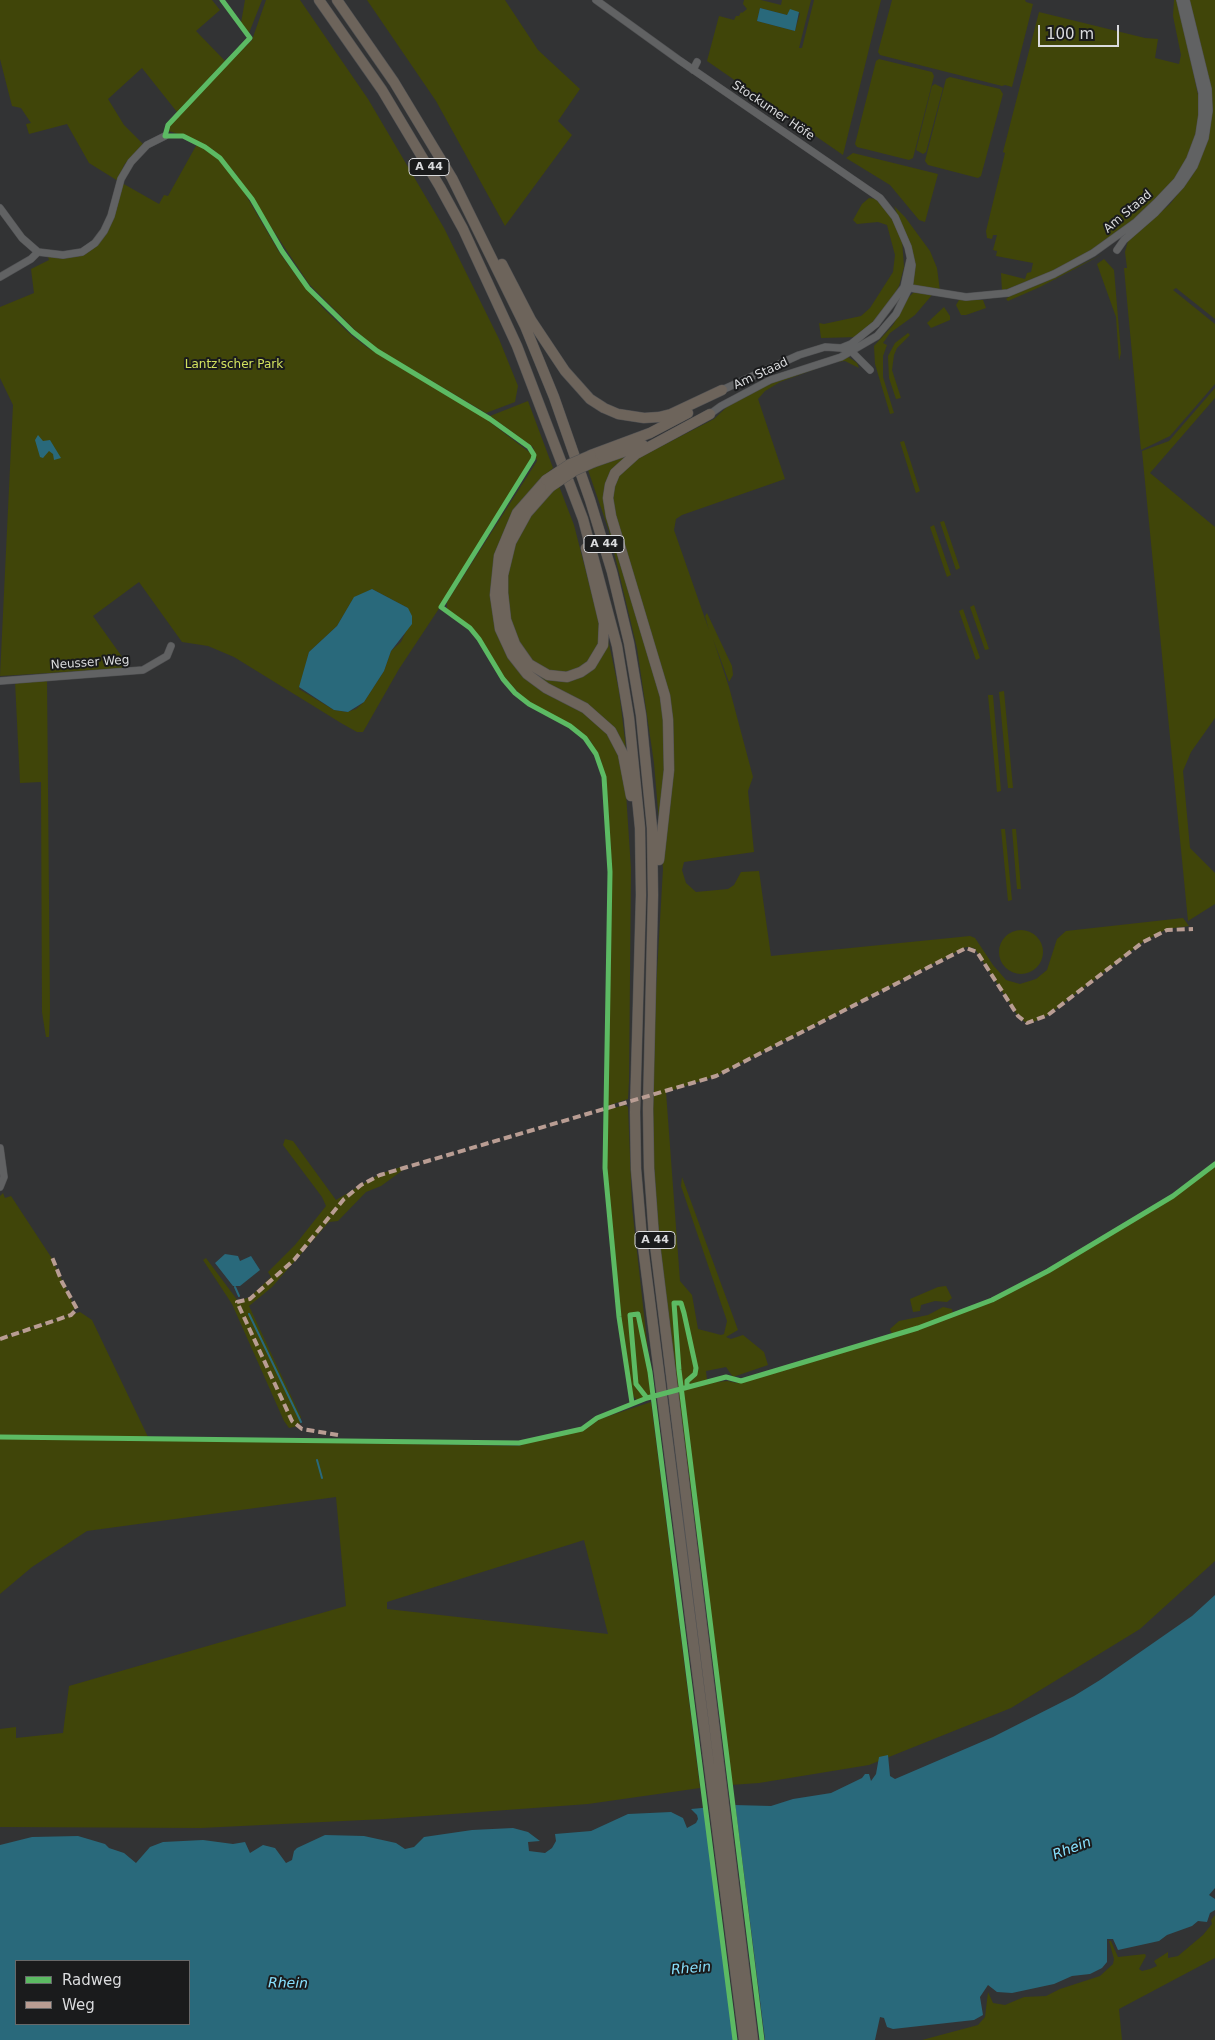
<!DOCTYPE html>
<html>
<head>
<meta charset="utf-8">
<style>
	body { margin:0 }
	#map { position:relative; width:1215px; height:2040px; overflow:hidden; background:#323334; font-family:"DejaVu Sans",sans-serif }
	canvas { display:block }
	.legend { position:absolute; left:15px; top:1960px; width:175px; height:65px; box-sizing:border-box; background:#1a1b1c; border:1px solid #676869; margin:0; padding:6px 9px; list-style:none; font-size:15px; color:#dadbdd }
	.legend li { display:flex; align-items:center; gap:10px; height:25px }
	.legend b { width:25px; border:1px solid #676869 }
	.scale { position:absolute; left:1038px; top:25px; width:81px; height:22px; box-sizing:border-box; border:2px solid #dadbdd; border-top:0; padding-left:6px; font-size:15px; line-height:18px; white-space:nowrap; color:#dadbdd; -webkit-text-stroke:4px #1a1b1c; paint-order:stroke }
</style>
</head>
<body>
<div id="map">
<canvas width="1215" height="2040"></canvas>
<ul class="legend">
<li><b style="height:6px;background:#5cba63"></b>Radweg</li>
<li><b style="height:6px;background:#b99d93"></b>Weg</li>
</ul>
<div class="scale">100 m</div>
</div>
<script>
const g = document.querySelector('canvas').getContext('2d');
g.lineJoin = 'round';
function paint(path, color) { g.fillStyle = color; g.fill(path, 'evenodd'); }
const poly = rows => new Path2D(rows.map(r => 'M' + r).join(''));
function stroke(path, color, width, dash) { g.strokeStyle = color; g.lineWidth = width; g.lineCap = dash ? 'butt' : 'round'; g.setLineDash(dash || []); g.stroke(path); }
function drawText(font, color, halo, rows, align = 'center') {
  g.font = font + ' "DejaVu Sans",sans-serif'; g.lineWidth = 4; g.setLineDash([]); g.textBaseline = 'middle'; g.strokeStyle = halo; g.fillStyle = color; for (const [text, x, y, turn = 0] of rows) {
    g.save(); g.translate(x, y); g.rotate((+turn || 0) * Math.PI / 180); g.textAlign = isNaN(turn) ? turn : align; if (halo) g.strokeText(text, 0, 0); g.fillText(text, 0, 0); g.restore();
  }
}
paint(poly([
	[0,0,212,0,220,10,196,31,225,61,177,112,142,68,108,99,124,125,143,144,124,165,118,181,89,163,67,124,29,134,26,124,31,123,21,108,12,106,0,59],
	[245,0,262,0,249,33,241,23],
	[266,0,300,0,368,99,444,228,499,339,518,386,515,402,486,413,379,350,356,331,309,284,235,173,215,151,191,138,169,131,170,124,252,40],
	[367,0,505,0,538,50,580,89,558,121,572,135,505,226,436,101],
	[744,0,761,0,781,5,782,0,811,0,799,48,802,48,814,0,881,0,843,155,707,61,719,16,734,20,736,16,739,16,741,12,742,13,747,9,743,4],
	[760,8,787,15,800,13,795,31,757,21],
	[892,0,1025,0,1026,2,1033,4,1012,87,1005,85,1002,86,880,55,878,52],
	[1174,0,1178,0,1201,109,1193,148,1176,180,1134,221,1092,252,1052,272,1002,291,1001,273,1025,279,1027,273,1031,272,1033,263,996,256,997,251,993,250,997,235,993,235,992,239,987,238,986,231,1005,153,1003,152,1039,12,1145,38,1158,39,1155,58,1179,64,1181,55,1173,16],
	[1189,0,1215,0,1215,319,1176,288,1173,290,1215,324,1215,384,1170,436,1141,450,1124,268,1127,268,1125,252,1128,241,1170,204,1192,176,1208,136,1212,109],
	[879,59,932,72,934,76,913,158,909,160,857,147,855,144,876,61],
	[950,77,1000,89,1003,94,981,176,978,178,928,165,925,161,946,79],
	[935,84,943,88,926,152,923,154,916,150,932,86],
	[197,144,216,157,227,169,240,185,279,252,300,281,323,308,352,336,368,348,482,416,533,455,444,601,399,669,363,732,357,732,341,723,234,657,208,646,182,642,139,582,93,616,130,668,0,676,13,405,0,378,0,307,34,293,31,269,49,260,48,257,77,257,98,245,122,183,159,204,164,195,168,196],
	[372,589,408,608,407,629,401,642,391,651,384,671,364,702,356,709,347,712,334,710,299,689,309,652,337,626,353,599],
	[853,153,938,174,925,222,919,220,890,185,846,158],
	[869,198,876,199,891,215,902,239,904,267,899,286,882,316,858,337,821,338,819,323,824,324,861,316,870,308,893,272,895,255,887,225,878,222,857,224,853,220,862,204],
	[894,206,905,217,930,251,937,268,940,291,932,295,915,315,890,333,883,343,887,345,883,356,883,377,894,413,890,414,875,364,874,346,893,325,908,298,916,290,912,283,909,243],
	[1103,254,1040,287,1008,301,1006,299,1012,294,1049,280],
	[1104,259,1114,270,1121,353,1119,361,1116,317,1097,264],
	[959,300,983,300,986,308,966,315,961,315,956,305],
	[944,307,950,316,950,320,931,328,927,323],
	[908,333,910,335,897,348,894,355,892,370,901,398,896,399,889,378,888,356,895,343],
	[847,356,857,363,859,368,845,361,835,362,780,382,765,391,758,399,785,479,682,515,676,519,674,530,709,630,705,616,707,613,732,666,733,675,729,682,713,639,729,687,753,777,748,791,754,852,684,862,682,870,686,883,696,892,728,889,734,885,741,872,759,871,771,956,970,936,975,938,993,965,1006,980,1020,984,1036,979,1047,970,1057,939,1066,931,1183,918,1189,926,1167,929,1143,942,1048,1015,1031,1023,1025,1022,1018,1016,977,952,974,948,966,947,716,1076,666,1092,680,1281,692,1295,698,1329,721,1335,724,1334,727,1321,681,1186,682,1177,738,1330,726,1337,731,1339,743,1335,764,1352,768,1365,733,1377,726,1367,706,1371,707,1380,677,1388,659,1237,654,1167,651,1076,663,869,654,763,637,648,609,531,588,470,631,451,658,448,714,419,730,404,770,383],
	[1215,388,1215,398,1150,473,1215,527,1215,718,1191,752,1183,771,1190,848,1215,873,1215,904,1188,921,1142,451,1169,441],
	[528,401,553,468,535,485,497,551,508,655,573,705,600,722,616,746,625,778,631,869,629,1081,628,1099,607,1106,612,872,607,793,601,760,590,740,578,729,529,702,517,691,505,678,471,628,447,609,447,602,537,461,533,447,490,416],
	[904,441,920,491,916,493,900,442],
	[559,486,574,525,601,630,598,648,587,663,579,668,563,673,553,672,537,666,522,650,508,616,508,572,515,543,523,526,543,499],
	[944,521,960,568,956,570,940,522],
	[934,525,951,575,947,577,930,527],
	[974,605,989,649,985,650,970,607],
	[963,609,980,658,976,660,959,611],
	[608,639,619,691,627,757,613,728,595,710,549,686,526,667,567,680,605,651],
	[47,678,50,1010,49,1037,46,1037,42,1012,41,782,20,783,15,681],
	[1004,691,1013,788,1008,788,999,692],
	[988,695,993,695,1001,791,997,792],
	[1001,829,1005,829,1012,900,1008,901],
	[1012,829,1016,829,1021,889,1017,889],
	'999 952a22 22 0 1 1 44 0a22 22 0 1 1-44 0Z',
	[625,1105,628,1107,632,1207,650,1369,648,1372,651,1396,637,1400,632,1395,620,1316,607,1167,606,1110],
	[285,1139,293,1141,336,1200,380,1174,401,1167,403,1170,381,1186,366,1192,338,1221,329,1222,272,1287,249,1306,301,1417,299,1426,289,1428,284,1421,232,1304,203,1260,206,1258,238,1301,250,1297,271,1277,268,1272,295,1245,326,1206,322,1197,283,1145],
	[1215,1165,1215,1561,1140,1629,1011,1708,869,1765,759,1783,730,1785,678,1392,707,1383,727,1381,737,1383,893,1336,890,1329,899,1321,928,1315,943,1307,952,1309,953,1314,992,1300,1048,1271,1173,1196],
	[3,1193,5,1198,11,1196,51,1257,75,1308,69,1315,0,1338,0,1196],
	[946,1286,952,1298,947,1302,935,1301,921,1305,920,1311,913,1312,910,1299,938,1287],
	[80,1312,92,1320,149,1439,0,1436,0,1339],
	[651,1402,700,1788,588,1804,384,1819,201,1828,0,1827,0,1729,16,1727,16,1738,63,1733,69,1686,346,1606,336,1497,87,1531,32,1567,0,1594,0,1437,519,1446,548,1435,583,1431,600,1419],
	[584,1540,608,1634,387,1609,387,1602],
	[1215,1915,1215,1958,1119,2009,1122,2040,922,2040,978,2025,985,2017,988,1992,993,2003,1005,2005,1024,1997,1046,1996,1060,1989,1100,1976,1113,1964,1114,1959,1109,1941,1111,1941,1118,1957,1145,1954,1146,1956,1139,1969,1142,1971,1150,1969,1157,1966,1154,1961,1168,1952,1168,1958,1178,1956,1203,1935,1212,1924,1211,1920]
]), '#404509');
paint(poly([
	[760,8,787,15,790,9,799,12,795,31,757,21],
	[38,435,43,441,50,440,61,458,54,460,53,454,49,451,43,458,40,457,35,440],
	[372,589,408,608,412,616,412,624,391,651,384,671,364,702,348,712,334,710,299,687,309,652,337,626,354,597],
	[225,1254,238,1256,240,1261,251,1256,260,1270,240,1286,233,1286,215,1263],
	[1215,1595,1215,1888,1209,1895,1215,1899,1215,1910,1210,1913,1207,1922,1198,1921,1192,1926,1167,1935,1159,1941,1118,1950,1113,1939,1107,1939,1107,1962,1102,1968,1090,1974,1072,1976,1054,1984,1012,1993,997,1992,988,1985,980,1997,983,2015,974,2020,893,2029,887,2027,884,2018,880,2017,875,2040,0,2040,0,1845,32,1837,78,1836,105,1844,109,1848,124,1853,136,1863,150,1847,163,1842,203,1840,233,1844,245,1842,250,1853,263,1845,275,1848,286,1863,292,1860,294,1851,297,1848,325,1835,364,1836,396,1843,405,1849,414,1847,424,1837,472,1830,513,1828,528,1832,540,1841,528,1842,529,1851,545,1853,552,1848,556,1841,555,1834,591,1831,628,1814,671,1812,683,1818,687,1828,696,1823,698,1819,697,1815,691,1809,734,1805,771,1806,793,1799,831,1793,862,1778,865,1774,869,1774,871,1781,876,1774,879,1757,888,1755,890,1776,895,1779,993,1737,1074,1696,1100,1680,1192,1616],
	[16,1961,189,1961,189,2024,16,2024]
]), '#29697b');
paint(poly([
	[735,1803,765,2040,734,2040,704,1804]
]), '#323334');
stroke(poly([
	[235,1287,239,1296],
	[249,1314,301,1422],
	[317,1460,322,1478]
]), '#29697b', 2);
const minor = poly([
	[596,0,679,60,880,198,895,217,908,247,912,265,909,288,896,314,877,336,841,357,770,380,721,406,710,414],
	[693,70,697,62],
	[0,208,22,238,38,252,63,255,82,252,95,243,104,231,111,216,121,179,131,162,147,145,165,136],
	[1117,250,1124,240,1155,213,1181,185,1194,166,1205,138,1209,111,1208,89,1186,0],
	[0,277,31,259,38,252],
	[904,287,966,297,1008,293,1054,274,1093,253,1136,222,1157,202,1177,181,1190,159,1199,135,1202,115,1202,93,1180,0],
	[904,287,910,260],
	[841,348,851,344,876,324,904,287],
	[722,390,799,355,825,347,841,348,852,352,870,370],
	[0,681,143,670,167,656,171,646],
	[0,1148,4,1177,0,1187]
]);
const highway = poly([
	[319,0,382,90,440,187,463,229,517,346,583,519,617,646,629,718,640,828,641,895,635,1112,636,1169,642,1239,744,2040],
	[337,0,394,82,452,178,525,326,554,397,590,500,612,572,629,643,641,715,652,828,653,895,648,1109,649,1168,654,1237,753,2040],
	[502,264,531,320,565,371,590,399,604,408,618,414,644,418,659,417,671,414,722,390],
	[591,455,650,433,688,413],
	[594,462,643,445],
	[546,480,517,513,499,556,495,595,500,629,512,655,527,674,546,688,585,708,611,731,623,754,631,796],
	[550,487,527,513,511,542,503,575,503,593,506,620,515,644,529,664,548,675,567,677,581,672,591,665,603,645,604,623,586,548],
	[659,860,669,770,668,720,665,696,611,516,608,498,610,485,615,473,636,454,710,414]
]);
stroke(minor, '#505153', 8);
stroke(highway, '#505153', 11);
stroke(minor, '#616263', 7);
stroke(highway, '#6d645b', 10);
const highwayBridge = poly([
	[546,480,570,464,591,455],
	[550,487,574,471,594,462]
]);
stroke(highwayBridge, '#505153', 11, []);
stroke(highwayBridge, '#6d645b', 10);
stroke(poly([
	[0,1339,71,1315,77,1309,62,1282,52,1257],
	[338,1435,302,1429,292,1421,237,1302,250,1299,294,1260,344,1199,361,1185,380,1175,716,1076,966,948,977,952,1018,1016,1027,1023,1048,1015,1143,942,1167,930,1193,929]
]), '#b99d93', 4, [8, 4]);
stroke(poly([
	[222,0,250,38,168,125,165,136,183,136,205,147,220,158,252,199,282,251,308,288,353,332,377,351,490,419,529,447,534,455,533,459,441,607,470,628,479,639,503,679,515,693,529,704,570,726,585,738,596,754,604,777,610,872,605,1168,619,1317,632,1403],
	[687,1387,687,1381,695,1374,696,1368,684,1313,681,1303,674,1303,679,1370,762,2040],
	[647,1398,636,1384,630,1315,638,1314,650,1372,735,2040],
	[0,1437,519,1443,582,1429,597,1418,647,1398,726,1377,741,1381,918,1328,992,1300,1048,1271,1173,1196,1215,1164]
]), '#5cba63', 5);
for (const [x, y, w] of [
	[429,167,40],
	[604,544,40],
	[655,1240,40]
]) { const box = new Path2D(); box.roundRect(x - w / 2, y - 8.5, w, 17, 4); g.fillStyle = '#1a1b1c'; g.fill(box); stroke(box, '#dadbdd', 1); }
drawText('bold 11px', '#dadbdd', null, [
	["A 44",429,167],
	["A 44",604,544],
	["A 44",655,1240]
]);
drawText('12px', '#dadbdd', '#1a1b1c', [
	["Stockumer Höfe",773,111,34],
	["Am Staad",1128,212,-40],
	["Am Staad",761,374,-25],
	["Neusser Weg",90,663,-4]
]);
drawText('12px', '#d2e15e', '#1a1b1c', [
	["Lantz'scher Park",234,365]
]);
drawText('italic 14px', '#88e0fd', '#1a1b1c', [
	["Rhein",1072,1849,-21],
	["Rhein",691,1969,-5],
	["Rhein",288,1984,1]
]);
</script>
</body>
</html>
